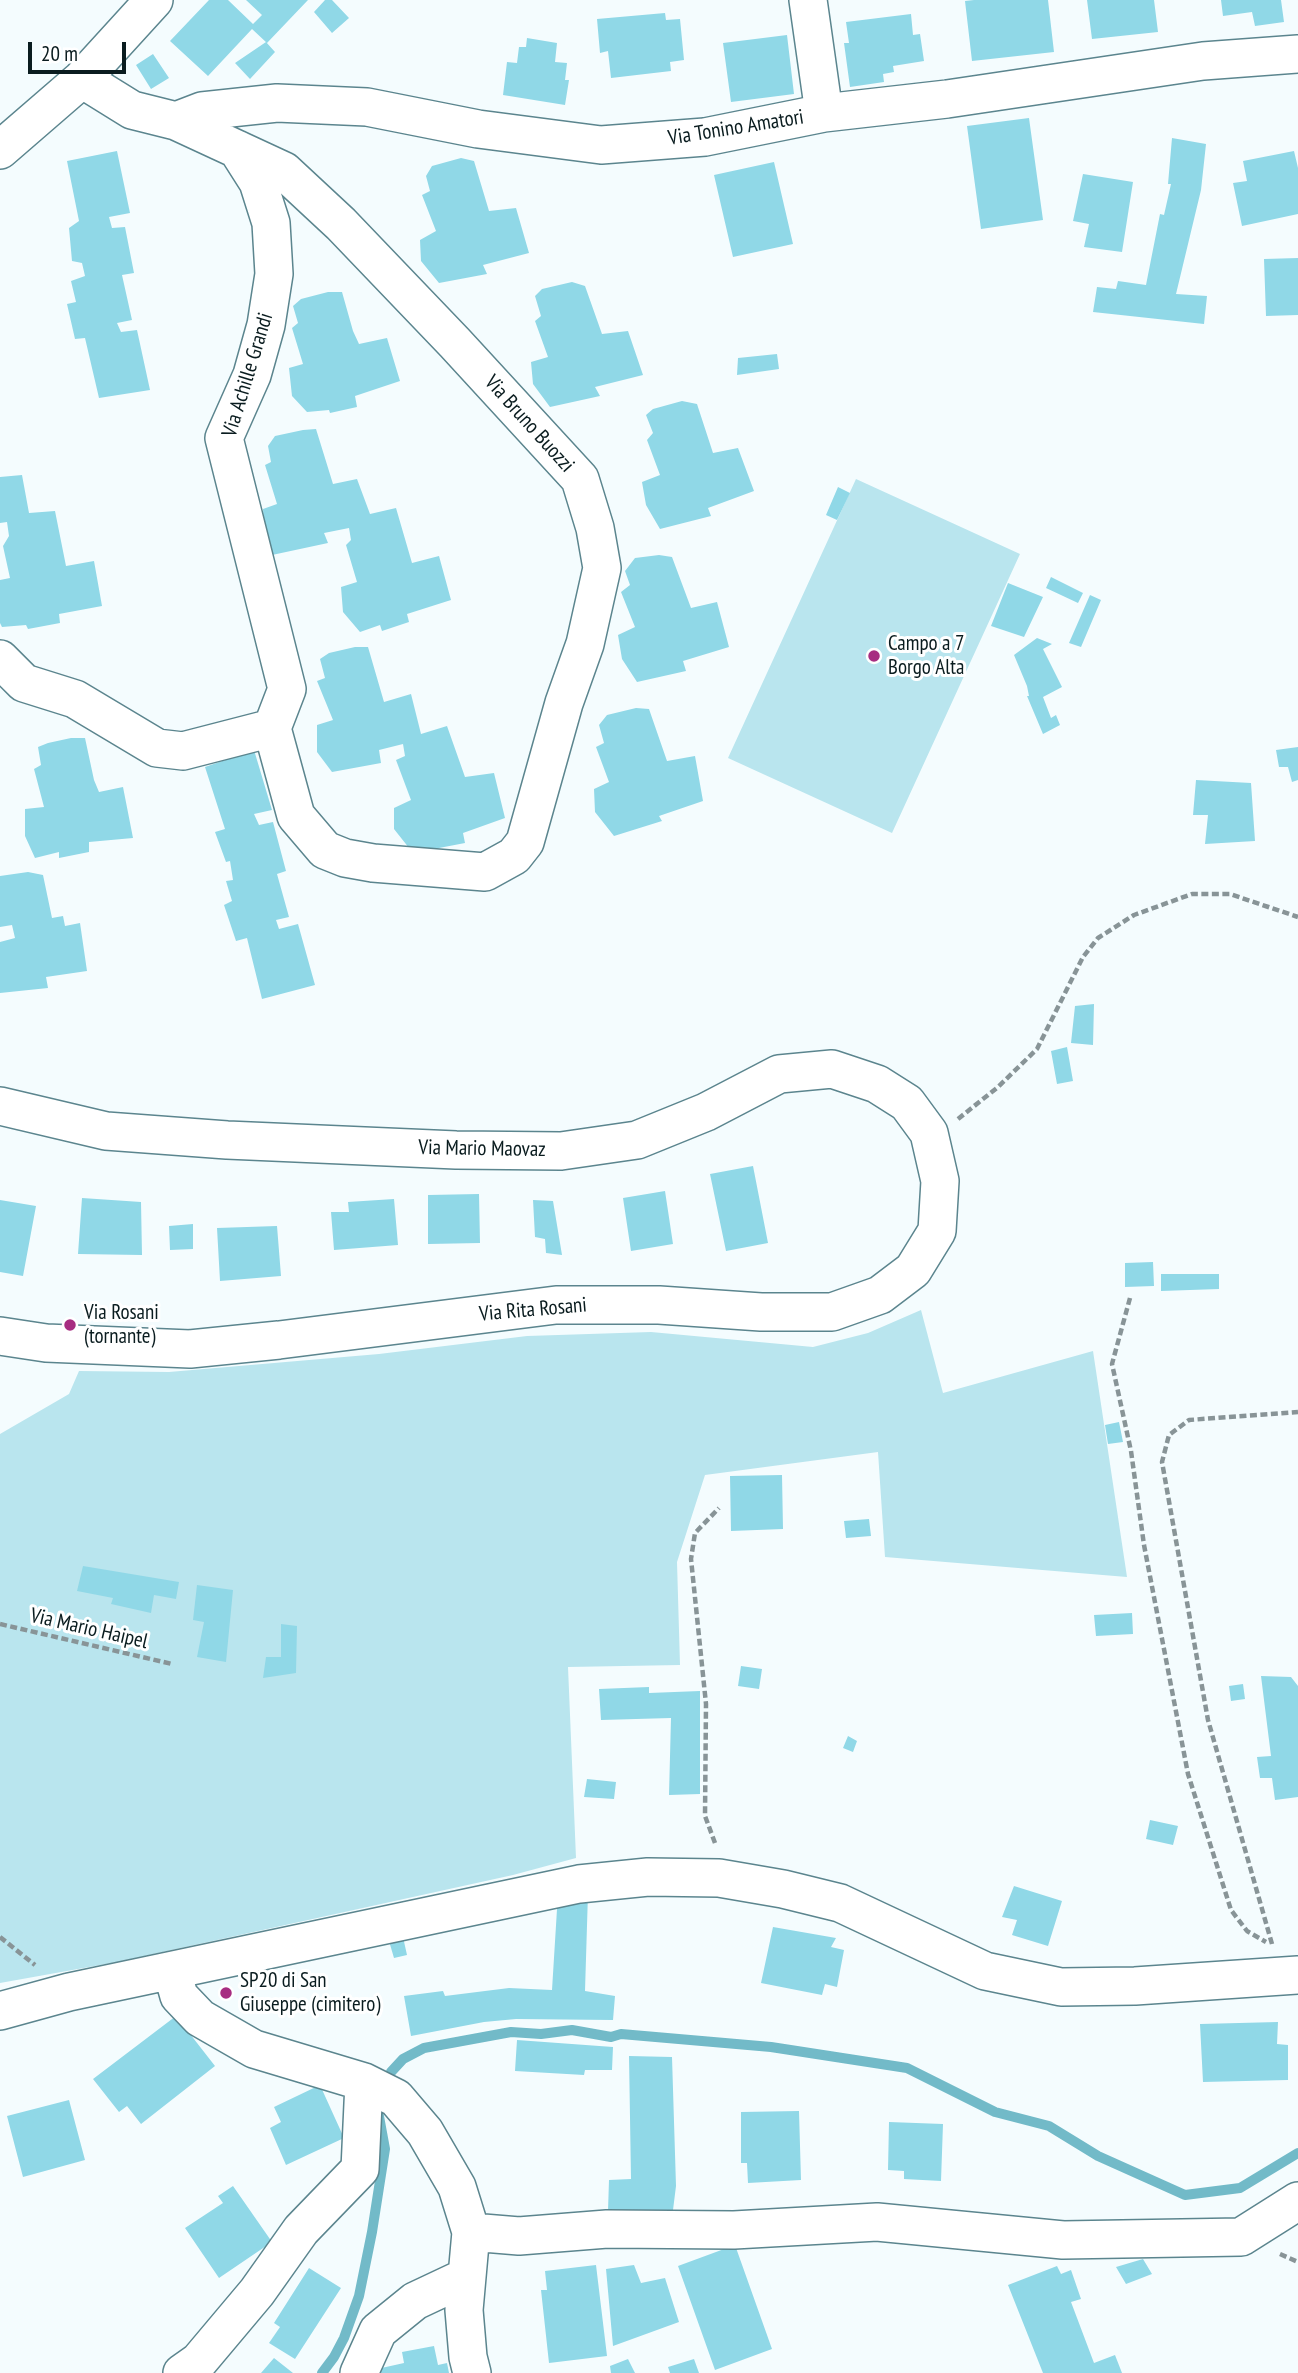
<!DOCTYPE html>
<html>
<head>
<meta charset="utf-8">
<style>
	body { margin:0 }
	#map { position:relative; width:1298px; height:2373px; overflow:hidden; background:#f4fcfe; font-family:"PT Sans Narrow",sans-serif }
	canvas { display:block }
	.scale { position:absolute; left:28px; top:42px; width:98px; height:32px; box-sizing:border-box; border:4px solid #0a1c1f; border-top:0; padding-left:9px; font-size:21px; line-height:24px; white-space:nowrap; color:#0a1c1f; -webkit-text-stroke:5px #fff; paint-order:stroke }
</style>
</head>
<body>
<div id="map">
<canvas width="1298" height="2373"></canvas>
<div class="scale">20 m</div>
</div>
<script>
const g = document.querySelector('canvas').getContext('2d');
g.lineJoin = 'round';
function paint(path, color) { g.fillStyle = color; g.fill(path, 'evenodd'); }
const poly = rows => new Path2D(rows.map(r => 'M' + r).join(''));
function stroke(path, color, width, dash) { g.strokeStyle = color; g.lineWidth = width; g.lineCap = dash ? 'butt' : 'round'; g.setLineDash(dash || []); g.stroke(path); }
function drawText(font, color, halo, rows, align = 'center') {
  g.font = font + ' "PT Sans Narrow",sans-serif'; g.lineWidth = 6; g.setLineDash([]); g.textBaseline = 'middle'; g.strokeStyle = halo; g.fillStyle = color; for (const [text, x, y, turn = 0] of rows) {
    g.save(); g.translate(x, y); g.rotate((+turn || 0) * Math.PI / 180); g.textAlign = isNaN(turn) ? turn : align; if (halo) g.strokeText(text, 0, 0); g.fillText(text, 0, 0); g.restore();
  }
}
paint(poly([
	[856,479,1020,554,892,833,728,758],
	[921,1310,943,1393,1093,1351,1127,1577,885,1557,878,1452,705,1475,677,1562,680,1665,568,1667,576,1858,513,1875,117,1962,0,1983,0,1434,69,1394,79,1371,169,1372,379,1354,527,1336,651,1332,813,1347,868,1333]
]), '#b9e5ee');
stroke(poly([
	[391,2072,403,2059,424,2048,511,2032,541,2034,572,2030,611,2037,621,2034,771,2047,907,2068,995,2112,1049,2126,1098,2156,1185,2195,1240,2188,1298,2153],
	[322,2373,334,2357,344,2338,359,2296,372,2232,385,2149,378,2111]
]), '#72bac8', 10);
paint(poly([
	[209,0,228,0,253,24,262,15,246,0,308,0,267,43,252,29,208,76,170,41],
	[325,0,332,0,349,18,332,33,314,12],
	[974,0,1048,0,1054,52,972,61,965,1],
	[1087,0,1154,0,1158,32,1092,39],
	[1221,0,1281,0,1284,22,1255,26,1252,12,1223,16],
	[665,13,666,20,680,19,684,60,670,62,671,71,611,78,608,51,600,53,597,19],
	[911,14,913,35,920,34,924,61,893,66,894,72,883,74,884,82,850,87,844,43,849,43,846,22],
	[787,35,794,94,731,102,723,43],
	[527,38,557,43,555,62,567,63,565,80,569,80,565,105,503,95,507,62,517,63,519,47,526,47],
	[266,42,275,52,250,79,235,63],
	[153,54,169,78,151,89,136,65],
	[1029,118,1043,220,981,229,967,126],
	[1172,138,1206,144,1201,190,1176,294,1207,296,1204,324,1093,312,1097,287,1116,289,1118,281,1146,285,1160,214,1164,215,1171,184,1168,184],
	[117,151,130,213,109,217,112,228,125,227,134,273,122,275,132,320,117,323,121,332,137,330,150,390,99,398,85,338,75,339,67,304,76,302,71,281,85,276,82,263,72,261,69,228,79,221,67,161],
	[1294,151,1298,168,1298,214,1242,226,1233,183,1247,181,1243,161],
	[461,158,474,161,489,211,516,208,529,253,483,265,487,274,439,283,421,261,420,240,436,231,422,195,430,191,426,176,432,166],
	[774,162,793,244,733,257,714,175],
	[1083,174,1133,182,1122,252,1084,247,1089,224,1073,221],
	[1298,258,1298,315,1266,316,1264,259],
	[572,282,585,286,602,334,628,331,643,375,595,387,600,396,550,407,533,384,531,362,548,357,535,321,541,316,535,296,542,289],
	[328,292,342,292,353,331,359,344,387,338,400,381,355,396,357,407,330,413,329,410,307,412,292,396,289,368,303,364,292,328,298,323,293,306,301,299],
	[777,354,779,369,737,375,738,358],
	[682,401,697,404,713,453,738,448,754,491,708,508,711,516,660,529,646,505,642,482,660,475,647,440,653,433,646,415,653,409],
	[316,429,333,484,357,479,370,514,396,508,412,563,439,556,451,600,407,614,409,622,382,631,380,625,360,632,343,612,341,587,357,582,346,545,351,540,349,528,324,533,328,543,272,555,264,531,263,509,277,504,265,465,271,462,268,446,275,436,303,430],
	[22,475,29,513,55,511,66,566,94,561,102,606,59,614,60,623,28,629,26,625,2,627,0,623,0,580,10,578,3,546,9,536,7,522,0,523,0,477],
	[838,487,850,493,837,520,826,515],
	[659,555,672,557,691,608,717,602,729,647,683,661,686,671,637,682,622,659,618,635,635,627,621,592,630,585,625,571,635,558],
	[1051,577,1083,593,1078,603,1046,588],
	[1008,583,1043,597,1024,637,991,626],
	[1090,595,1101,600,1081,647,1069,643],
	[1037,638,1052,644,1043,649,1062,687,1043,697,1051,718,1056,715,1060,725,1043,734,1027,696,1029,696,1027,686,1014,655],
	[355,647,368,647,384,702,411,694,421,734,447,726,465,777,494,773,505,818,463,833,465,843,413,853,394,829,394,808,411,800,396,760,405,756,403,744,379,750,381,763,332,772,317,752,317,725,333,720,317,681,325,678,320,659,329,653],
	[636,708,649,709,667,761,695,756,703,801,659,816,662,821,614,836,595,812,594,789,609,782,596,747,604,743,599,725,607,715],
	[71,738,85,738,94,780,99,792,123,787,133,838,89,842,89,852,59,858,59,852,35,858,25,836,25,809,44,807,34,769,41,765,38,747,48,743],
	[1298,747,1298,780,1292,782,1288,767,1279,767,1276,750],
	[254,750,272,810,254,814,259,825,273,822,286,871,277,874,289,917,276,920,279,929,298,924,315,985,262,999,247,938,236,941,224,905,232,901,226,881,233,880,230,861,226,862,215,832,225,829,205,767],
	[1196,780,1251,783,1255,841,1205,844,1208,815,1193,815],
	[28,872,43,875,52,918,63,916,65,926,80,923,87,971,46,977,48,988,0,993,0,942,15,938,12,925,0,927,0,876],
	[1094,1004,1093,1045,1071,1043,1075,1006],
	[1067,1047,1073,1081,1057,1084,1051,1051],
	[753,1166,768,1243,726,1251,710,1174],
	[665,1191,673,1244,631,1251,623,1198],
	[479,1194,480,1243,428,1244,428,1195],
	[82,1198,141,1202,142,1255,78,1254],
	[394,1199,398,1245,334,1250,331,1212,349,1212,348,1202],
	[0,1200,36,1206,23,1276,0,1272],
	[533,1200,553,1201,562,1255,546,1253,545,1239,535,1237],
	[193,1224,193,1249,170,1250,169,1226],
	[277,1226,281,1276,220,1281,217,1228],
	[1153,1262,1154,1286,1125,1287,1125,1263],
	[1161,1274,1219,1274,1219,1289,1161,1291],
	[1119,1422,1123,1442,1108,1444,1105,1425],
	[782,1475,783,1529,731,1531,730,1476],
	[869,1519,871,1536,846,1538,844,1521],
	[83,1566,179,1582,176,1599,154,1595,151,1613,111,1604,113,1598,77,1591],
	[197,1585,233,1590,226,1662,197,1657,204,1622,193,1620],
	[1132,1613,1133,1634,1096,1636,1094,1615],
	[281,1624,297,1626,296,1673,263,1678,266,1657,281,1657],
	[741,1666,762,1669,759,1689,738,1686],
	[1261,1676,1291,1677,1298,1686,1298,1797,1275,1800,1272,1778,1260,1778,1257,1757,1271,1756],
	[1243,1684,1245,1699,1231,1701,1229,1686],
	[649,1687,649,1693,700,1691,700,1794,669,1795,671,1718,601,1720,599,1689],
	[848,1736,857,1741,853,1752,843,1748],
	[587,1779,616,1782,614,1799,584,1797],
	[1150,1820,1178,1826,1173,1845,1146,1839],
	[1014,1886,1062,1901,1048,1946,1012,1935,1017,1920,1002,1917],
	[558,1893,588,1893,585,1991,615,1996,613,2020,516,2019,484,2022,411,2036,404,1996,443,1991,445,1996,509,1988,552,1990],
	[773,1927,836,1938,831,1947,844,1950,837,1987,825,1984,822,1995,761,1983],
	[403,1937,407,1955,394,1958,389,1941],
	[176,2016,215,2066,141,2124,127,2106,119,2112,93,2079],
	[1278,2022,1277,2044,1288,2045,1288,2080,1203,2082,1200,2024],
	[517,2040,613,2047,612,2070,585,2070,584,2075,515,2071],
	[629,2056,672,2057,676,2186,673,2210,608,2211,609,2180,631,2179],
	[320,2085,344,2138,286,2165,270,2128,281,2122,274,2107],
	[69,2100,85,2160,23,2177,7,2116],
	[799,2111,801,2180,748,2183,747,2163,741,2163,741,2112],
	[889,2122,943,2124,941,2181,904,2179,904,2171,888,2170],
	[233,2186,272,2242,219,2278,185,2228,223,2203,218,2196],
	[735,2245,772,2349,715,2370,678,2266],
	[1143,2259,1152,2274,1126,2284,1116,2267],
	[596,2265,607,2356,549,2363,541,2290,547,2290,545,2271],
	[634,2265,641,2283,665,2278,679,2322,613,2346,606,2269],
	[1057,2266,1061,2274,1071,2270,1081,2299,1071,2302,1094,2363,1115,2355,1122,2373,1043,2373,1008,2285],
	[309,2268,341,2288,295,2359,269,2343,280,2327,274,2323],
	[434,2346,438,2365,447,2363,449,2373,378,2373,377,2369,404,2363,402,2352],
	[274,2358,293,2373,261,2373],
	[628,2359,635,2373,611,2373,610,2366],
	[694,2359,699,2373,670,2373,668,2367]
]), '#90d8e7');
const minor = poly([
	[808,0,824,113],
	[82,79,132,110,176,121,284,171,341,224,455,343,580,479,595,528,602,568,585,644,564,703,525,842,514,856,485,872,373,863,345,858,325,850,296,816,272,728,287,689,224,438,252,375,266,325,274,274,271,223,258,182,237,149],
	[176,121,202,111,277,103,367,107,478,129,601,145,705,137,824,113,947,99,1203,61,1298,54],
	[0,150,82,79,154,0],
	[0,659,24,683,75,699,157,748,183,751,272,728],
	[0,1106,106,1131,227,1140,456,1150,561,1151,637,1140,706,1112,779,1074,832,1069,877,1084,907,1103,929,1133,940,1181,937,1231,913,1270,880,1295,832,1312,761,1312,659,1305,556,1305,279,1340,190,1349,46,1343,0,1336],
	[172,1971,179,1996,200,2018,254,2049,364,2082,396,2098,425,2132,457,2187,471,2232,464,2310,468,2357,472,2373],
	[0,2011,69,1992,579,1884,648,1877,719,1878,783,1889,840,1903,985,1971,1061,1987,1135,1986,1298,1975],
	[471,2232,519,2236,607,2229,734,2230,877,2222,1063,2240,1241,2237,1298,2201],
	[182,2373,199,2361,257,2292,301,2230,360,2169,364,2082],
	[359,2373,378,2331,415,2301,466,2277]
]);
stroke(minor, '#5b858e', 40);
stroke(poly([
	[958,1119,998,1087,1037,1049,1083,957,1098,938,1134,915,1192,894,1230,894,1298,917],
	[1130,1298,1112,1364,1131,1451,1144,1545,1188,1774,1231,1910,1247,1931,1266,1942],
	[0,1624,172,1664],
	[715,1843,705,1816,706,1704,691,1559,695,1533,719,1508],
	[0,1937,35,1965],
	[1272,1944,1208,1720,1162,1462,1169,1435,1189,1420,1298,1412],
	[1280,2254,1298,2262]
]), '#889497', 4.5, [7, 3.5]);
stroke(minor, '#fff', 37);
for (const [x, y, r, color] of [
	[874,656,7,"#a72d81"],
	[70,1325,7,"#a72d81"],
	[226,1993,7,"#a72d81"]
]) { const dot = new Path2D(); dot.arc(x, y, r, 0, 2 * Math.PI); g.fillStyle = color; g.fill(dot); stroke(dot, '#fff', 2.5); }
drawText('21px', '#0a1c1f', '#fff', [
	["Via Tonino Amatori",736,128,-9],
	["Via Achille Grandi",248,375,-73],
	["Via Bruno Buozzi",529,424,48],
	["Via Mario Maovaz",482,1149,1],
	["Via Rita Rosani",533,1310,-5],
	["Via Mario Haipel",89,1629,13]
]);
drawText('21px', '#0a1c1f', '#fff', [
	["Campo a 7",888,644],
	["Borgo Alta",888,668],
	["Via Rosani",84,1313],
	["(tornante)",84,1337],
	["SP20 di San",240,1981],
	["Giuseppe (cimitero)",240,2005]
], 'left');
</script>
</body>
</html>
